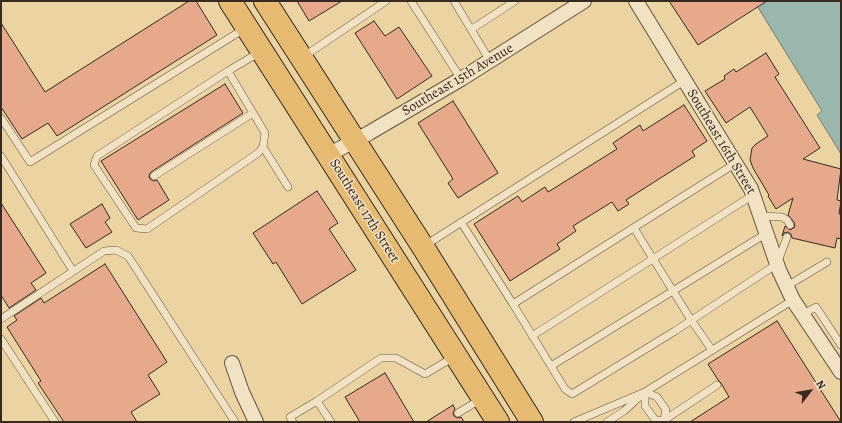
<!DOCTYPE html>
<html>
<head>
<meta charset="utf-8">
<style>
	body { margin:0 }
	#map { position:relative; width:842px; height:423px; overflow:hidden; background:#ebd3a2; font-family:Alegreya,serif }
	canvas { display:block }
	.frame { position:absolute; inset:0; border:2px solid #372a21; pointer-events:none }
	.north { position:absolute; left:790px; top:371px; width:40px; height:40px; -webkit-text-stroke:3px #f2e2c3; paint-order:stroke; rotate:59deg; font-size:11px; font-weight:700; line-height:16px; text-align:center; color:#372a21 }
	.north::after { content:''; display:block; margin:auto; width:14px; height:18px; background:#372a21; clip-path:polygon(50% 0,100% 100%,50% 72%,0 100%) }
</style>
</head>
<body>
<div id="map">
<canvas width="842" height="423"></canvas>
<div class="frame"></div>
<div class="north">N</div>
</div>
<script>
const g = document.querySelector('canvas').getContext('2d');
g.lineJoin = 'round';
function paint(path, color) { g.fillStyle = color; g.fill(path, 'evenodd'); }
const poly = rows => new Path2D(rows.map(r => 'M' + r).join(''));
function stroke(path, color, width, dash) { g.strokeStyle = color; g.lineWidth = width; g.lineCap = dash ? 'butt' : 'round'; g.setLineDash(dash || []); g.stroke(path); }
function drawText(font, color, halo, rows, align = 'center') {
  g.font = font + ' Alegreya,serif'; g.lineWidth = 3; g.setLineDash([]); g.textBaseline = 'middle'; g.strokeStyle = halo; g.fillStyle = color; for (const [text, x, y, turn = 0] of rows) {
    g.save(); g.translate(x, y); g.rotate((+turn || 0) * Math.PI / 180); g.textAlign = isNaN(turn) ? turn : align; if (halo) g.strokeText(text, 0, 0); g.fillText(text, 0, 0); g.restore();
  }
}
const water = poly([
	[754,1,841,1,841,154,817,115,822,111,754,1]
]);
paint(water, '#9ab6ad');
stroke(water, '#727e75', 1);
const building = poly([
	[189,1,196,1,217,35,57,136,48,123,22,139,1,107,1,23,45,92,189,1],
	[297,1,342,1,309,21,297,1],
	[669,1,767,1,698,45,669,1],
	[374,21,385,36,399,27,432,76,397,99,355,33,374,21],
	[766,53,779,74,775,77,820,148,803,159,841,169,837,200,841,201,839,214,841,214,841,239,837,238,835,248,792,238,791,234,788,232,784,233,782,236,785,226,790,230,795,227,794,222,788,215,793,198,776,209,768,196,769,195,753,168,750,160,752,148,756,144,768,136,750,107,726,123,705,91,725,79,724,76,734,69,736,72,766,53],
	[225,84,243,113,151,172,149,176,150,179,154,181,157,180,169,200,138,220,101,161,225,84],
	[453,101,498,173,458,198,448,183,453,179,418,123,453,101],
	[684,105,707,141,692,151,695,156,626,200,629,204,618,211,612,202,573,226,576,231,557,244,560,249,510,281,474,224,518,196,522,202,545,187,548,192,617,149,613,143,640,125,643,131,684,105],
	[317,191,338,223,329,229,356,270,302,304,276,262,273,264,253,233,317,191],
	[1,203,46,273,31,283,36,290,9,308,1,295,1,203],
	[102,204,110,218,105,222,112,232,86,248,70,224,102,204],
	[105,264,167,362,148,375,160,394,131,412,137,422,64,422,38,383,41,381,7,327,17,320,14,316,41,298,44,303,105,264],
	[777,321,841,422,690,422,729,397,721,383,718,380,708,364,777,321],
	[385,373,414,422,360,422,345,397,385,373],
	[453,405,455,409,453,413,454,416,458,418,461,417,464,422,426,422,453,405]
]);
paint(building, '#e6a98c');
stroke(building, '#372a21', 1);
const lane = poly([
	[411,1,461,79],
	[454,1,490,61],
	[472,29,515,1],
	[303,57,386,1],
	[228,71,265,133,263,147,258,153,147,229,136,228,94,165,97,156,208,84,228,71,260,52],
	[1,118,30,162,244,29],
	[263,147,288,187],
	[1,156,73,271],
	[154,176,253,113],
	[761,216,782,217,787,220,790,225],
	[461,222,513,304,736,163],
	[634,228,691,320,712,350],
	[424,246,684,81],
	[787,286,827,262],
	[513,304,565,389,572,394,675,331,777,264,787,237],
	[803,314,816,307,841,345],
	[1,319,104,251,116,250,128,256,235,422],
	[532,336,753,195],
	[1,339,55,422],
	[551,366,767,233],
	[458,413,481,399],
	[663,421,717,385],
	[293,422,290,417,317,401],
	[331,422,317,401,381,358,396,358,425,374,454,357],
	[574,422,645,392,657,397,666,410,664,420,656,421,645,406,645,392],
	[607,422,624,411,645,392,793,300]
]);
const street = poly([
	[636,1,751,189,779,270,793,300,841,372],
	[328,155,369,133,461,79,584,1],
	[232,363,242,392,256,422]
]);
const primary = poly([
	[230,1,498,422],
	[265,1,423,247,532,422]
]);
stroke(lane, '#645441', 8);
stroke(street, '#645441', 16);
stroke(primary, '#372a21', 24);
stroke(lane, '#f2e2c3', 7);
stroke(street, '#f2e2c3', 14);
stroke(primary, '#e6ba71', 22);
drawText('14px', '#372a21', '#f2e2c3', [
	["Southeast 15th Avenue",458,80,-31],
	["Southeast 16th Street",721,142,59],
	["Southeast 17th Street",364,211,58]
]);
</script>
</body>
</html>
